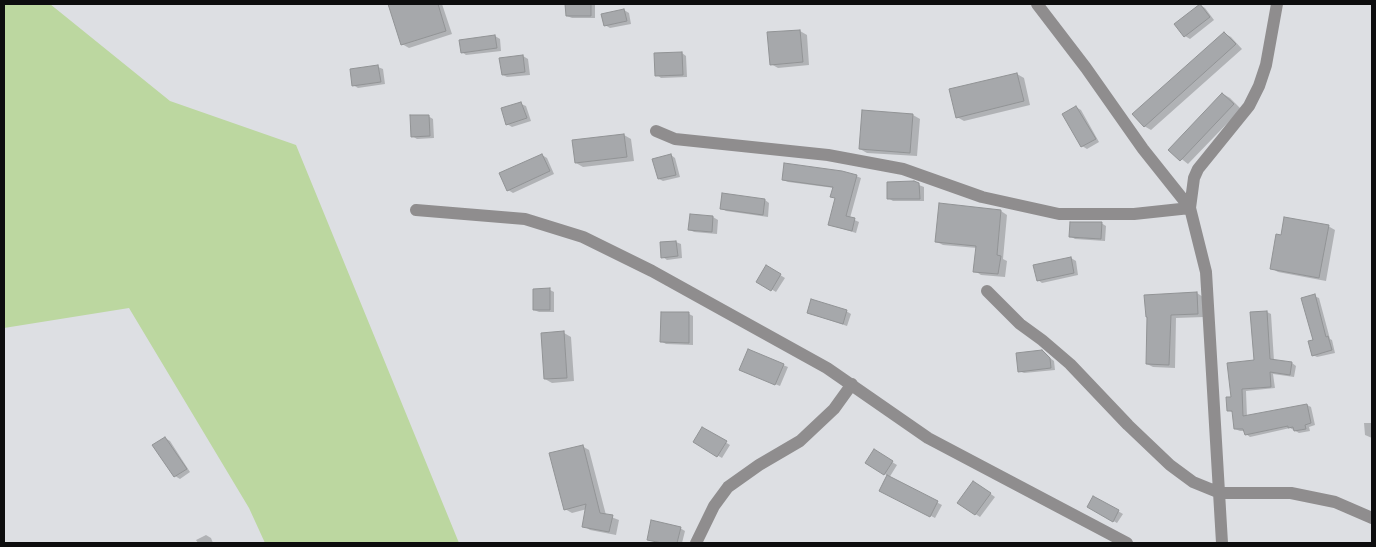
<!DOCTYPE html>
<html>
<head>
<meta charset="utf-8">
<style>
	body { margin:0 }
	#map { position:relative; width:1376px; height:547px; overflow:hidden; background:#dddfe3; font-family:"Archivo Narrow",sans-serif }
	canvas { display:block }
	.frame { position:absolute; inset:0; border:5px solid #0d0d0e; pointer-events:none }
</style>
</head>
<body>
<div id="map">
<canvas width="1376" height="547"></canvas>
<div class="frame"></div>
</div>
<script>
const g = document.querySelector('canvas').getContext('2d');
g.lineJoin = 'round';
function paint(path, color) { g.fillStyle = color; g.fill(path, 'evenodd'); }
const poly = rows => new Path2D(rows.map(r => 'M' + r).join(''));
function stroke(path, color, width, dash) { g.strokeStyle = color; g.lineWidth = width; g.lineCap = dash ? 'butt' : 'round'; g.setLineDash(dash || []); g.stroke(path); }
paint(poly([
	[4,4,50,4,170,101,296,145,459,543,265,543,249,508,129,308,4,328]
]), '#bcd7a0');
paint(poly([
	[389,4,442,4,452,34,409,48,402,44],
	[567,4,595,4,595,18,572,18,567,16],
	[1200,5,1205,8,1214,20,1190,39,1185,36,1176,24],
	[624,10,629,13,631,24,610,28,605,25],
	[800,31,807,35,809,65,778,68,771,64],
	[1224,33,1231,37,1242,49,1151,130,1144,126],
	[495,36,500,39,501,51,466,55,462,52],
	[682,53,686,56,687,77,661,78,657,75],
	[523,56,528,59,530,75,507,77,503,75],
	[378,67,383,69,385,84,358,88,353,85],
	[1017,74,1024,78,1030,105,964,121,957,117],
	[1223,94,1230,98,1241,109,1188,164,1170,150],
	[521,104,526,106,531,121,512,127,507,124],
	[1076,107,1081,110,1099,142,1087,149,1082,146],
	[913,115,920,119,917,156,867,153,860,149],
	[428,116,433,119,434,138,417,139,412,136],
	[624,135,631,139,634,161,583,167,576,163],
	[542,155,547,158,554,174,513,193,508,190],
	[671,155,675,158,680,177,663,181,659,179],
	[856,176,861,178,850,218,859,222,856,233,830,225,836,198,832,196,834,188,788,182,783,180],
	[919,185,924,187,924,201,893,201,888,198],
	[723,195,765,200,769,203,768,217,726,211,721,208],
	[1001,211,1007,215,1003,259,1007,261,1005,277,981,275,975,271,977,248,943,245,937,242],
	[691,215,713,217,718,220,717,234,694,232,690,230],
	[1101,223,1106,226,1105,241,1075,239,1070,236],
	[1328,226,1335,230,1326,281,1278,272,1271,268,1282,237],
	[676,242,681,244,682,258,667,260,663,257,661,243],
	[1071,258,1076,261,1078,275,1042,283,1038,280],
	[767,267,785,278,776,292,758,281],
	[550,290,554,292,554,312,539,312,534,310],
	[1197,293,1203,297,1204,317,1176,318,1175,368,1153,367,1147,364,1149,317],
	[1314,296,1319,298,1330,339,1332,340,1335,353,1317,357,1313,355],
	[846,311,851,314,847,326,808,313],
	[1267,312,1271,314,1274,361,1292,363,1296,366,1294,377,1273,374,1275,388,1246,391,1247,417,1307,405,1311,407,1315,425,1309,427,1310,431,1299,433,1290,428,1250,437,1246,434,1245,431,1240,431,1235,429,1234,413,1228,410,1232,398,1255,361],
	[689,314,693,316,693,345,666,344,661,341],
	[564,333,571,337,574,381,552,383,545,379],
	[1046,355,1054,361,1055,370,1024,373,1019,371],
	[783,365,788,367,780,386,745,372],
	[1364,423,1372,423,1372,438,1365,435],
	[702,428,730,445,722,458,694,442],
	[165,438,170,441,190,472,180,479,175,476],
	[582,446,589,450,606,515,619,520,616,535,590,530,584,526,587,509,572,513,565,509],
	[874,451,897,465,889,478,942,505,935,518,880,490,888,476,867,463],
	[978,485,995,497,980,517,959,503],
	[1094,497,1123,514,1117,523,1088,506],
	[680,528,685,531,682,543,659,543,648,539],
	[206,535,211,538,213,543,198,543,196,540]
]), '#0003');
const building = poly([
	[388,4,438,4,446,31,401,45,388,4],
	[565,4,591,4,591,16,566,16,565,4],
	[1200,4,1210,17,1184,37,1174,24,1200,4],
	[624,9,627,21,604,26,601,14,624,9],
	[800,30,803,62,770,65,767,32,800,30],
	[1224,32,1236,44,1144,127,1132,114,1224,32],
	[495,35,497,48,461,53,459,40,495,35],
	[682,52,683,75,655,76,654,53,682,52],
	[523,55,525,72,502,75,499,58,523,55],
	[378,65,381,82,352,86,350,69,378,65],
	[1017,73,1024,101,956,118,949,89,1017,73],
	[1222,93,1234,104,1180,161,1168,150,1222,93],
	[521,102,527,118,506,125,501,108,521,102],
	[1076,106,1096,139,1081,147,1062,114,1076,106],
	[862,110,913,114,910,153,859,149,862,110],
	[410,115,429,115,430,136,411,137,410,115],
	[624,134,627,157,575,163,572,140,624,134],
	[542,154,550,171,507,191,499,173,542,154],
	[671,154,676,175,658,179,652,159,671,154],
	[784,163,842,171,857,175,846,216,855,218,852,231,828,225,835,198,830,197,833,187,782,180,784,163],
	[914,181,919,183,920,199,887,199,887,182,914,181],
	[722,193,765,199,763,215,720,209,722,193],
	[939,203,1001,210,997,255,1001,256,998,274,973,272,976,246,935,242,939,203],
	[690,214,713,216,712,232,688,230,690,214],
	[1284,217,1329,225,1319,278,1270,269,1276,234,1281,235,1284,217],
	[1070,222,1102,222,1101,239,1069,237,1070,222],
	[676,241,678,256,661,258,660,242,676,241],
	[1071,257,1074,273,1037,281,1033,265,1071,257],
	[766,265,781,274,771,291,756,282,766,265],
	[550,288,550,310,533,310,533,289,550,288],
	[1197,292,1198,314,1171,315,1169,365,1146,364,1147,317,1146,317,1144,295,1197,292],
	[1315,294,1326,337,1328,336,1332,350,1312,356,1308,341,1313,340,1301,298,1315,294],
	[811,299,847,310,843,324,807,313,811,299],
	[1267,311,1270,359,1292,362,1290,375,1270,372,1271,387,1242,389,1243,416,1307,404,1311,423,1305,425,1306,429,1294,431,1293,427,1288,428,1288,426,1245,435,1243,429,1234,429,1232,411,1227,411,1226,397,1231,397,1227,363,1254,360,1250,312,1267,311],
	[661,312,689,312,689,343,660,342,661,312],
	[564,331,567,378,544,379,541,333,564,331],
	[748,349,784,364,775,385,739,370,748,349],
	[1042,350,1050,358,1051,368,1018,372,1016,353,1042,350],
	[702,427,727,441,717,457,693,442,702,427],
	[165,437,187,469,174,477,152,445,165,437],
	[583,445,600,513,613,515,609,532,582,527,586,504,564,510,549,453,583,445],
	[874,449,893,461,884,475,865,463,874,449],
	[887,475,938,501,930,517,879,491,887,475],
	[973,481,991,493,975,515,957,503,973,481],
	[1093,496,1119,510,1113,522,1087,507,1093,496],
	[651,520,681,527,677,543,662,543,647,540,651,520]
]);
paint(building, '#a6a8ab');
stroke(building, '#919395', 1);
stroke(poly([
	[1037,4,1086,68,1143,149,1190,208],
	[656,131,675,139,828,155,903,169,982,197,1059,214,1134,214,1190,208],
	[416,210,525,219,583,237,652,271,827,368,928,438,1127,543],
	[987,291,1020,324,1042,340,1070,364,1128,425,1170,465,1193,482,1220,493,1291,493,1335,502,1372,518],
	[696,543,714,506,728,487,759,465,800,441,834,409,852,384],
	[1222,543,1206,272,1190,208,1194,178,1198,169,1249,106,1259,86,1266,65,1277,4]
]), '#8f8d8e', 12);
</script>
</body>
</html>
